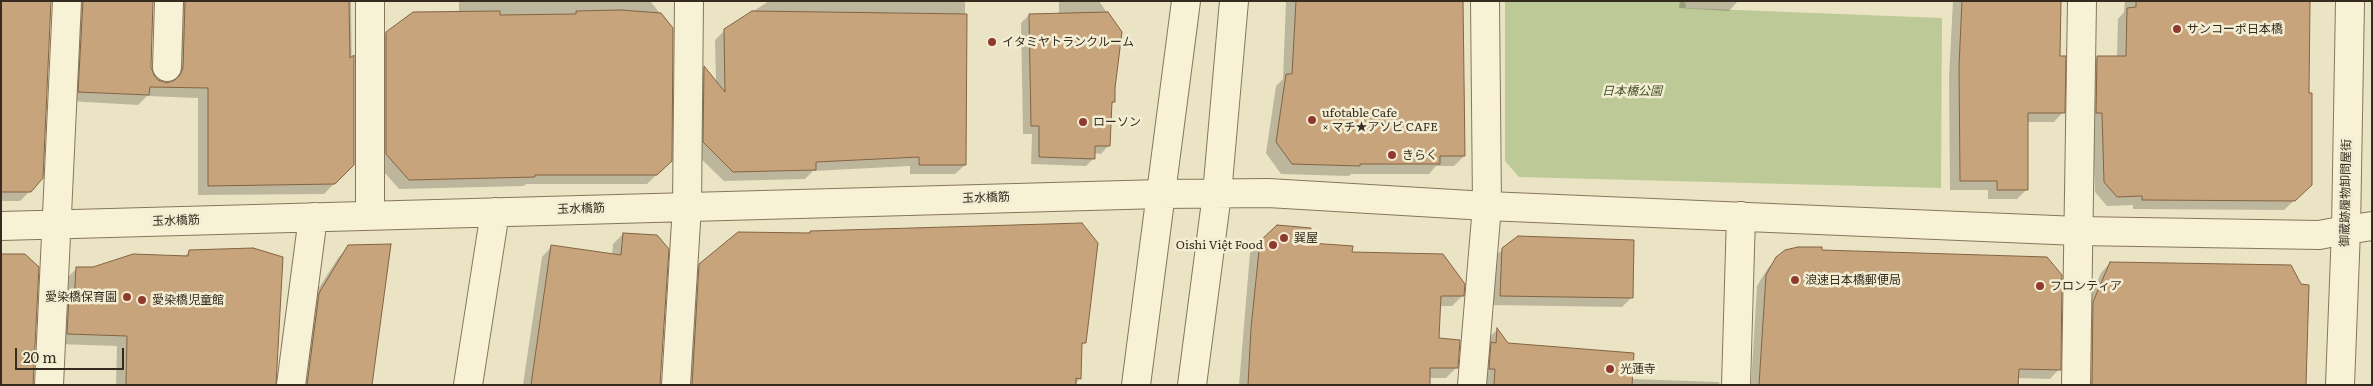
<!DOCTYPE html>
<html>
<head>
<meta charset="utf-8">
<style>
	body { margin:0 }
	#map { position:relative; width:2373px; height:386px; overflow:hidden; background:#ebe4c4; font-family:Literata,serif }
	canvas { display:block }
	.frame { position:absolute; inset:0; border:2px solid #352c1f; pointer-events:none }
	.scale { position:absolute; left:15px; top:348px; width:109px; height:22px; box-sizing:border-box; border:2px solid #352c1f; border-top:0; padding-left:6px; font-size:15px; line-height:18px; white-space:nowrap; color:#352c1f; -webkit-text-stroke:4px #f3edd3; paint-order:stroke }
</style>
</head>
<body>
<div id="map">
<canvas width="2373" height="386"></canvas>
<div class="frame"></div>
<div class="scale">20 m</div>
</div>
<script>
const g = document.querySelector('canvas').getContext('2d');
g.lineJoin = 'round';
function paint(path, color) { g.fillStyle = color; g.fill(path, 'evenodd'); }
const poly = rows => new Path2D(rows.map(r => 'M' + r).join(''));
function stroke(path, color, width, dash) { g.strokeStyle = color; g.lineWidth = width; g.lineCap = dash ? 'butt' : 'round'; g.setLineDash(dash || []); g.stroke(path); }
function drawText(font, color, halo, rows, align = 'center') {
  g.font = font + ' Literata,"Noto Sans JP",serif'; g.lineWidth = 5; g.setLineDash([]); g.textBaseline = 'middle'; g.strokeStyle = halo; g.fillStyle = color; for (const [text, x, y, turn = 0] of rows) {
    g.save(); g.translate(x, y); g.rotate((+turn || 0) * Math.PI / 180); g.textAlign = isNaN(turn) ? turn : align; if (halo) g.strokeText(text, 0, 0); g.fillText(text, 0, 0); g.restore();
  }
}
paint(poly([
	[1505,1,1685,1,1686,8,1942,18,1941,188,1519,177,1505,161]
]), '#bec998');
paint(poly([
	[1,1,30,191,20,201,1,201],
	[69,1,152,1,150,67,152,75,159,82,166,84,172,82,173,78,171,1,351,1,353,164,324,194,198,195,198,98,147,96,138,105,69,101],
	[459,1,650,1,672,28,663,168,647,184,526,184,524,186,399,189,377,164,377,43,386,33,459,13],
	[769,1,965,1,965,165,955,174,910,174,910,166,813,171,805,179,724,181,694,152,695,77,704,68,716,82,715,40,725,30],
	[1059,1,1099,1,1120,32,1114,102,1111,105,1109,145,1101,154,1094,153,1094,158,1086,166,1031,164,1032,134,1023,134,1021,23,1029,15,1059,15],
	[1286,1,1465,1,1462,5,1464,156,1454,166,1436,166,1429,174,1351,174,1349,176,1281,174,1266,153,1276,86,1283,79],
	[1680,1,1738,1,1729,11,1679,8],
	[1953,1,2060,1,2058,57,2063,112,2054,122,2027,122,2027,189,2017,199,1988,199,1988,190,1950,190,1949,77],
	[2125,1,2310,1,2307,94,2311,184,2284,210,2133,209,2133,205,2107,206,2095,192,2093,122,2088,67,2097,57,2117,57,2118,19,2124,12],
	[810,232,1084,342,1081,346,1080,378,1075,385,684,385,691,274,700,265],
	[623,234,659,385,523,385,542,257,552,246,612,255,613,244],
	[1261,242,1309,244,1351,253,1463,295,1452,306,1439,306,1438,340,1456,368,1446,378,1429,378,1429,385,1239,385,1250,253],
	[349,246,371,385,298,385,308,305,338,258],
	[1503,249,1632,297,1622,307,1492,305,1493,258],
	[1821,251,2059,369,2050,379,2018,378,2019,385,1751,385,1757,286,1768,268,1777,258],
	[189,252,274,385,116,385,117,346,57,344,65,280,76,269,93,269,184,257],
	[2110,263,2306,385,2084,385,2084,313,2101,273],
	[1497,330,1508,345,1631,379,1719,382,1720,385,1486,385,1488,338]
]), '#0003');
const building = poly([
	[1,1,51,1,43,178,31,192,1,192,1,1],
	[83,1,153,1,151,67,154,75,158,80,167,83,175,80,180,75,183,68,185,1,349,1,350,58,354,55,354,165,335,184,208,186,208,88,150,87,149,95,78,92,83,1],
	[1296,1,1463,1,1465,156,1440,156,1440,164,1360,164,1360,166,1292,164,1276,142,1286,74,1292,74,1296,1],
	[1962,1,2061,1,2060,56,2066,56,2065,113,2028,113,2028,190,1997,190,1997,181,1960,181,1959,66,1962,1],
	[2136,1,2310,1,2309,93,2312,93,2312,185,2295,201,2142,200,2142,196,2117,197,2104,182,2102,113,2096,113,2097,56,2126,56,2127,8,2136,7,2136,1],
	[621,10,661,13,673,28,672,161,657,175,535,175,535,177,409,180,386,154,386,32,413,12,500,11,500,15,576,14,576,11,621,10],
	[752,11,967,14,966,165,919,165,919,157,816,162,816,170,733,172,703,142,704,66,725,92,724,29,752,11],
	[1108,12,1122,32,1115,88,1115,102,1112,102,1110,146,1095,146,1095,159,1039,157,1039,126,1031,126,1029,14,1108,12],
	[1082,223,1098,243,1086,343,1082,343,1081,379,1076,378,1076,385,692,385,699,264,738,232,810,233,810,231,1082,223],
	[1277,225,1311,228,1310,243,1353,246,1352,252,1443,254,1465,284,1464,296,1441,296,1439,338,1460,340,1458,368,1430,368,1430,385,1248,385,1251,328,1260,241,1277,225],
	[623,233,657,235,669,249,660,385,531,385,551,245,621,255,623,233],
	[1518,236,1634,240,1633,298,1500,296,1502,248,1518,236],
	[391,244,372,385,307,385,319,293,348,245,391,244],
	[1798,247,1822,247,1822,250,2047,257,2062,275,2061,370,2019,369,2018,385,1759,385,1766,275,1776,257,1785,250,1798,247],
	[253,248,283,257,276,385,126,385,127,336,67,334,69,297,74,303,76,267,93,267,133,254,188,256,189,250,253,248],
	[1,254,25,254,39,267,33,385,1,385,1,254],
	[2110,262,2291,265,2301,284,2309,285,2306,385,2092,385,2093,302,2110,262],
	[1497,328,1508,343,1634,353,1632,385,1494,385,1495,369,1489,369,1491,342,1496,343,1497,328]
]);
paint(building, '#c7a47c');
stroke(building, '#826343', 1);
const minor = poly([
	[167,67,169,1],
	[370,215,370,1],
	[1,226,1161,194],
	[2346,230,2372,226],
	[49,385,67,1],
	[291,385,313,217],
	[468,385,495,212],
	[676,385,687,206,689,1],
	[1472,385,1487,206,1485,1],
	[2076,385,2082,1],
	[2340,385,2346,230,2350,1]
]);
const tertiary = poly([
	[1161,194,1268,193,1487,206,2078,231,2319,235,2346,230],
	[1136,385,1186,1],
	[1192,385,1217,194,1234,1],
	[1736,385,1741,216]
]);
stroke(minor, '#85765b', 30);
stroke(tertiary, '#85765b', 30);
stroke(minor, '#f7f1d6', 28);
stroke(tertiary, '#f7f1d6', 28);
for (const [x, y, r, color] of [
	[2177,29,5,"#90392f"],
	[992,42,5,"#90392f"],
	[1312,120,5,"#90392f"],
	[1083,122,5,"#90392f"],
	[1392,155,5,"#90392f"],
	[1284,238,5,"#90392f"],
	[1273,245,5,"#90392f"],
	[1795,280,5,"#90392f"],
	[2040,286,5,"#90392f"],
	[127,297,5,"#90392f"],
	[142,300,5,"#90392f"],
	[1610,369,5,"#90392f"]
]) { const dot = new Path2D(); dot.arc(x, y, r, 0, 2 * Math.PI); g.fillStyle = color; g.fill(dot); stroke(dot, '#f3edd3', 2); }
drawText('12px', '#352c1f', '#f3edd3', [
	["サンコーポ日本橋",2187,29],
	["イタミヤトランクルーム",1002,42],
	["ufotable Cafe",1322,113],
	["× マチ★アソビ CAFE",1322,127],
	["ローソン",1093,122],
	["きらく",1402,155],
	["巽屋",1294,238],
	["Oishi Việt Food",1263,245,"right"],
	["浪速日本橋郵便局",1805,280],
	["フロンティア",2050,286],
	["愛染橋保育園",117,297,"right"],
	["愛染橋児童館",152,300],
	["光蓮寺",1620,369]
], 'left');
drawText('italic 12px', '#415126', '#f3edd3', [
	["日本橋公園",1632,91]
]);
drawText('12px', '#352c1f', '#f3edd3', [
	["御蔵跡履物卸問屋街",2346,193,-89],
	["玉水橋筋",986,198,-2],
	["玉水橋筋",581,209,-2],
	["玉水橋筋",176,221,-2]
]);
</script>
</body>
</html>
